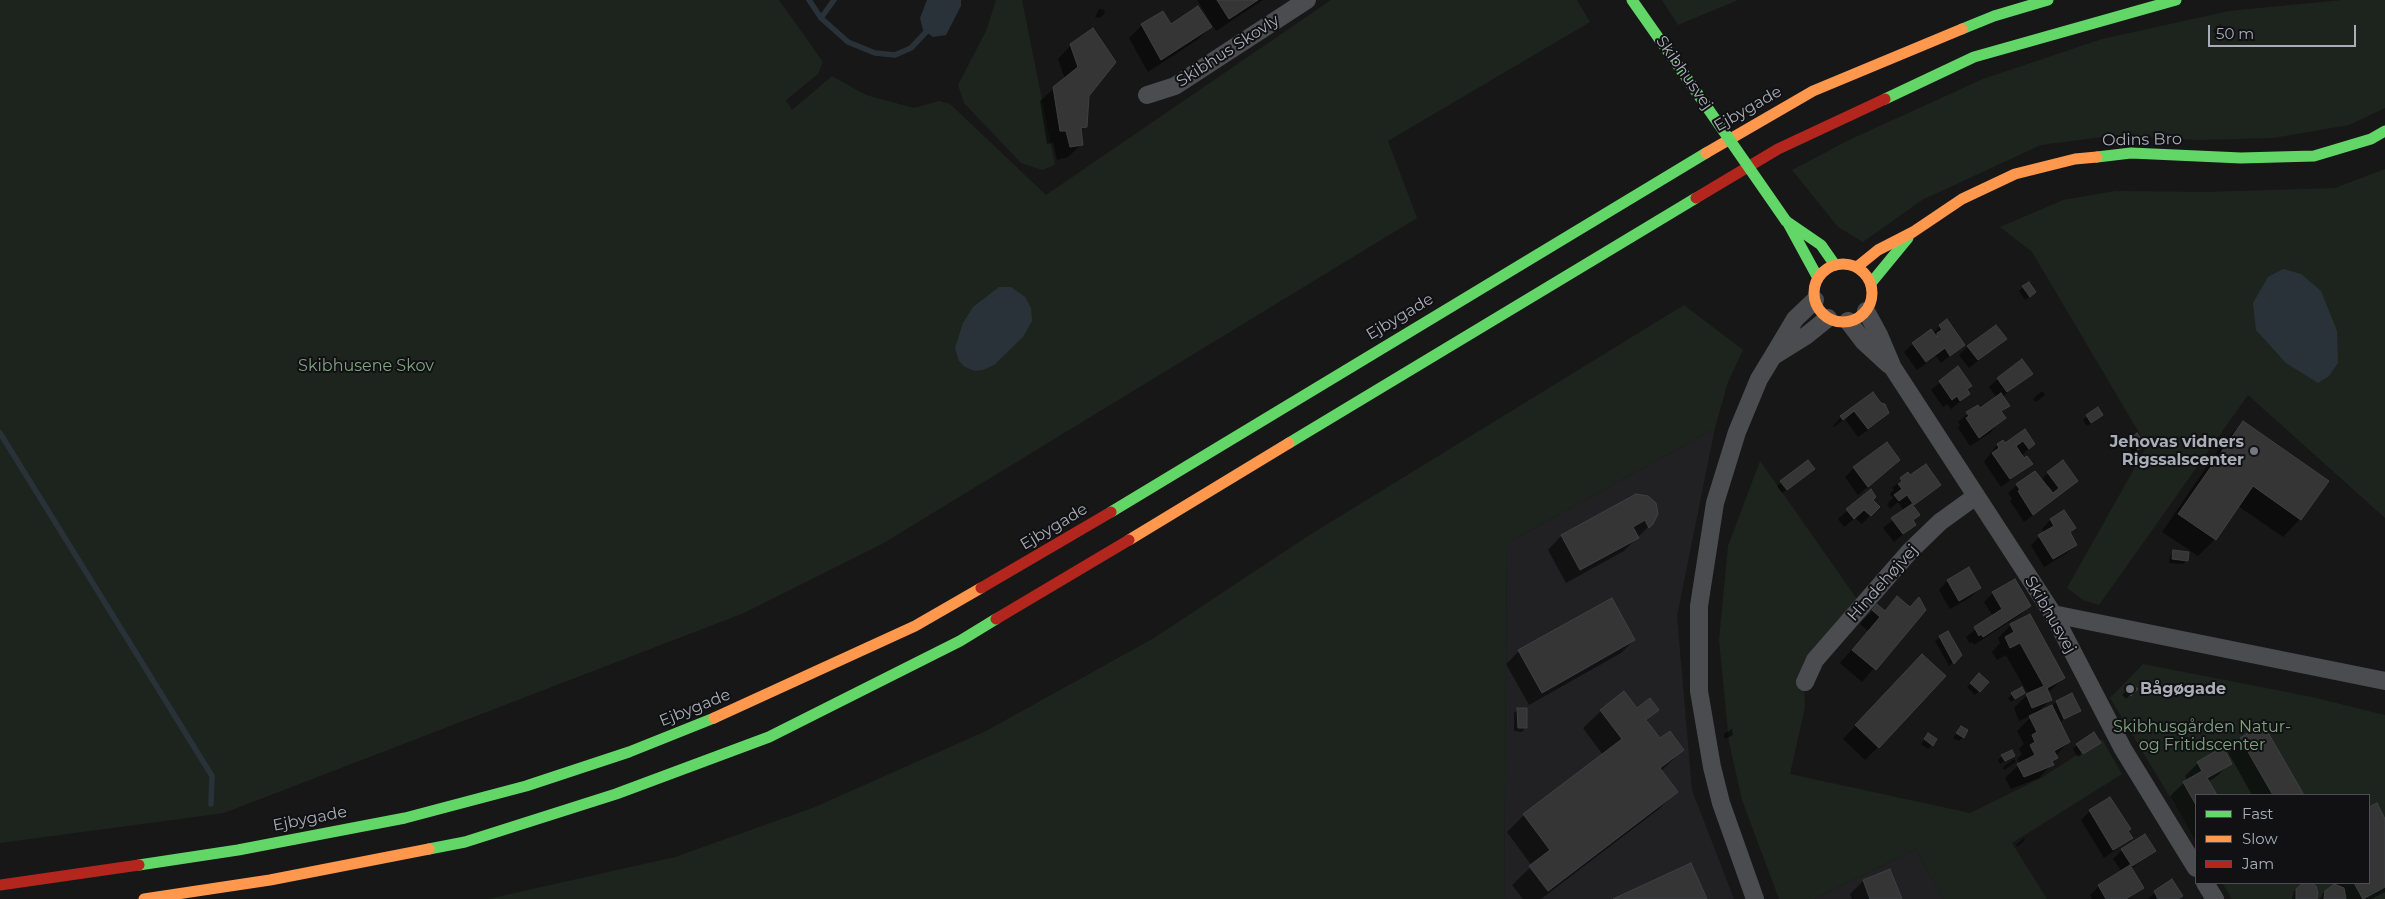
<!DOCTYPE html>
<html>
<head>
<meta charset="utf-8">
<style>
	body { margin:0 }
	#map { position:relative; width:2385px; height:899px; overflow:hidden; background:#171717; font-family:Montserrat,sans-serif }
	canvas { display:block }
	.legend { position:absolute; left:2195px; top:794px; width:175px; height:90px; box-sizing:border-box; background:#111113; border:1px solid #4d4f55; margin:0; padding:6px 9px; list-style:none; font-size:15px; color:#a8adb8 }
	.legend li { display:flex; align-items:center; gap:10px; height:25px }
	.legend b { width:25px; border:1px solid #4d4f55 }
	.scale { position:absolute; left:2208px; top:25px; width:148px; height:22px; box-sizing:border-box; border:2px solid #a8adb8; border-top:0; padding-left:6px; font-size:15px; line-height:18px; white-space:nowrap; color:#a8adb8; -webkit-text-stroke:4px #111113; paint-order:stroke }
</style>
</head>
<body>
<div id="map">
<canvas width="2385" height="899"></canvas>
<ul class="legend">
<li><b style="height:6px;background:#63d668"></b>Fast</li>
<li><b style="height:6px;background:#ff974d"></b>Slow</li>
<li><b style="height:6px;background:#b3261e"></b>Jam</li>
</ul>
<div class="scale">50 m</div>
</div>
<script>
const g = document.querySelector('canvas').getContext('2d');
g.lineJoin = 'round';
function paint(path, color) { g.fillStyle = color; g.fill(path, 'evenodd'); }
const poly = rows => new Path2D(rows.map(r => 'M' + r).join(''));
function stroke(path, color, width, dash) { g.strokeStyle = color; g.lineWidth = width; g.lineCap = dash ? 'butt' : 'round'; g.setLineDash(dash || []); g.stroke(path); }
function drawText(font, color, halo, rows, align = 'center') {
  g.font = font + ' Montserrat,sans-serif'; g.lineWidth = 4; g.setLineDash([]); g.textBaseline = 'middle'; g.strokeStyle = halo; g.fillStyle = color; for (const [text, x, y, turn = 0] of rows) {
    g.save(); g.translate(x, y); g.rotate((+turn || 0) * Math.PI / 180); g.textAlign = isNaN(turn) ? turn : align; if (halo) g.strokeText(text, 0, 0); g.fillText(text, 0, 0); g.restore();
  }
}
paint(poly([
	[1715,428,1677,616,1692,790,1734,899,1504,899,1507,543],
	[1916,849,1943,899,1814,899]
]), '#212123');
paint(poly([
	[0,0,779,0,823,62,818,74,786,100,792,110,832,76,866,95,914,108,939,101,950,104,1046,195,1331,0,1577,0,1590,22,1388,141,1417,218,882,544,744,613,224,813,0,843],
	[996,0,1022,0,1055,165,1042,170,1021,163,964,103,958,85,986,31],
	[1662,0,1738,0,1678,25],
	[2342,0,2385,0,2385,108,2349,125,2273,138,2199,140,2117,135,2041,145,1922,200,1863,242,1838,227,1792,170,1849,140,1983,79,2102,39,2229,11],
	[2385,169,2385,518,2248,395,2099,605,2083,600,2067,588,2147,446,2032,252,2000,227,2063,200,2115,191,2206,192,2335,188],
	[1684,305,1743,350,1728,382,1715,428,1507,543,1504,899,488,899,675,857,815,807,986,731,1154,638,1308,536],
	[1760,461,1857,599,1803,663,1805,707,1790,774,1970,813,2041,778,2102,739,2122,774,2012,843,2047,899,1943,899,1916,849,1814,899,1779,899,1742,800,1729,742,1719,640,1728,546],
	[2143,664,2312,697,2385,715,2385,899,2232,899,2222,883,2369,883,2369,795,2196,795,2196,840,2110,698]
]), '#1d241e');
paint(poly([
	[927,0,961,0,961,6,946,35,933,37,923,30,920,18],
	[2283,269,2301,274,2321,291,2337,331,2338,363,2329,376,2318,383,2286,363,2256,330,2253,303,2268,277],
	[999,287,1011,287,1025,297,1031,308,1032,321,1023,337,994,365,983,370,975,371,965,367,959,361,955,348,963,323,973,307]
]), '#2a3239');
paint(poly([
	[1197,0,1263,0,1216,31],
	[1099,9,1105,10,1104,14,1100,18,1095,17],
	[1142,25,1170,26,1211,27,1197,40,1148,72,1129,38],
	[1071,45,1088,95,1086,126,1080,132,1082,144,1068,157,1057,160,1053,143,1047,144,1040,101,1065,79,1058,59],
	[2023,287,2030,296,2025,300,2019,291],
	[1946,321,1963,345,1941,363,1936,356,1917,370,1904,352,1913,344,1933,333],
	[2005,339,1969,368,1959,355,1968,346],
	[1958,368,1969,394,1951,409,1947,404,1943,407,1931,390],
	[2031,374,2002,397,2008,406,2001,413,2004,418,1990,433,1970,446,1958,428,1960,425,1958,422,1978,406,1980,410,1997,398,1989,387,1998,379],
	[2042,391,2045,395,2036,402,2033,399],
	[1873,394,1888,413,1879,422,1858,437,1845,419,1834,427,1833,426,1841,417],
	[2097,408,2098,418,2087,426,2083,420],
	[2243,423,2300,519,2283,537,2238,506,2215,539,2198,556,2162,532,2225,440],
	[2025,431,2034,444,2021,456,2031,464,2001,487,1984,462,1997,445,2003,442,2005,445],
	[2137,435,2140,447,2133,453,2126,444],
	[1808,462,1814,469,1782,493,1777,486],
	[1854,468,1889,469,1858,495,1845,477],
	[2048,473,2076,481,2024,522,2010,501,2012,499,2008,493,2017,485,2041,480],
	[1908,474,1910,477,1939,485,1913,507,1919,515,1912,522,1914,525,1894,542,1883,528,1904,511,1898,502,1890,509,1887,504,1893,498,1890,494,1894,490,1892,488],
	[1870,491,1871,500,1878,507,1862,524,1855,518,1844,527,1838,519],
	[1637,496,1656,514,1648,527,1624,551,1566,583,1548,550,1561,536],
	[2064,512,2075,528,2069,534,2076,545,2067,553,2044,567,2031,545,2044,533,2042,529,2050,520],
	[2174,552,2187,560,2183,564,2169,563,2170,556],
	[1969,569,1979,588,1971,597,1950,609,1939,590,1947,581],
	[1993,593,2029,606,2020,615,1974,645,1972,642,1970,644,1966,637,1993,616,1984,602],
	[1897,598,1910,609,1924,610,1862,682,1840,663,1868,631,1860,624,1864,619,1877,606,1884,612],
	[2029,615,2063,678,2048,693,2051,699,2037,713,2071,694,2079,710,2059,722,2069,742,2055,756,2052,764,2039,778,2011,789,2005,778,2020,764,2017,759,2022,754,2019,749,2024,744,2017,731,2033,715,2019,721,2014,708,2028,694,2006,655,1997,660,1992,652,2000,643,1998,638,2011,625],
	[1948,633,1960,655,1949,666,1935,641],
	[1634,640,1621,653,1529,705,1506,664,1519,651],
	[1909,669,1878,747,1865,760,1843,739],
	[1979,675,1987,682,1975,695,1967,687],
	[2132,685,2136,689,2126,699,2122,695],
	[2024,693,2011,702,2008,698,2012,694],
	[1518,709,1526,727,1522,732,1514,731,1514,713],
	[1637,710,1657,710,1646,722,1660,740,1683,750,1661,771,1676,792,1659,809,1541,899,1523,899,1512,885,1532,866,1507,832,1524,815,1603,755,1583,728,1601,711],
	[2263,726,2302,795,2252,795,2228,752,2241,739],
	[1732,729,1733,735,1725,739,1724,734],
	[1957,732,1963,737,1959,741,1953,738],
	[1928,735,1932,745,1928,749,1921,744],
	[2077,745,2095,746,2078,757,2073,749],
	[2013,755,2000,764,1998,760,2002,756],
	[2014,759,2016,762,2004,770,2003,767],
	[2198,763,2230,763,2217,776,2208,782,2215,795,2196,795,2196,841,2170,796,2187,780,2185,776],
	[2110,799,2131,838,2104,858,2081,820,2090,811],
	[2376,804,2385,822,2385,892,2372,899,2320,899,2323,893,2334,883,2369,883,2369,808],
	[2024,838,2025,840,2017,847,2016,845],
	[2122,850,2154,851,2131,869,2143,887,2129,899,2092,899,2090,895,2099,886,2122,872,2113,859],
	[1890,871,1900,899,1852,899,1850,894,1863,881],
	[2172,881,2181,896,2178,899,2147,899],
	[2305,883,2314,899,2292,899,2294,891]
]), '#0007');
stroke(poly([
	[809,0,821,18,848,42,875,53,895,55,911,48,926,32],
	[821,18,834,0],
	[0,433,212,776,211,804]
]), '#2a3239', 5.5);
const building = poly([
	[1217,0,1258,0,1229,19,1217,0],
	[1198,6,1212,27,1161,60,1141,24,1163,11,1171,24,1198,6],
	[1093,28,1116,62,1089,96,1087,127,1081,128,1083,145,1070,147,1066,131,1060,131,1053,87,1078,67,1070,44,1093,28],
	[2029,282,2036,292,2030,297,2022,286,2029,282],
	[1947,319,1965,345,1950,356,1945,348,1926,362,1912,343,1931,329,1937,337,1937,333,1942,330,1939,325,1947,319],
	[1996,325,2007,339,1978,360,1967,346,1996,325],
	[2022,359,2033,374,2007,392,1997,378,2022,359],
	[1958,366,1972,386,1967,389,1970,394,1960,401,1957,396,1952,400,1939,381,1958,366],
	[1873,392,1881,403,1885,404,1889,413,1868,429,1854,411,1843,420,1840,416,1873,392],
	[2001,393,2010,406,2001,411,2006,418,1979,438,1966,418,1969,416,1966,412,1978,405,1980,408,2001,393],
	[2098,407,2103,415,2091,423,2086,415,2098,407],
	[2243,421,2329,481,2301,520,2253,486,2216,540,2178,514,2243,421],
	[2025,429,2035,444,2029,449,2023,441,2016,446,2024,458,2027,456,2033,464,2010,479,1992,453,1999,448,1997,444,2003,440,2005,443,2025,429],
	[2137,433,2145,444,2138,450,2130,439,2137,433],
	[1887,442,1900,460,1868,487,1853,467,1887,442],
	[1808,460,1815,469,1787,490,1780,481,1808,460],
	[2063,460,2078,481,2033,515,2018,491,2020,490,2016,484,2035,471,2053,493,2059,488,2047,472,2063,460],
	[1926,464,1941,485,1914,505,1907,495,1899,501,1894,495,1902,489,1898,484,1902,481,1900,478,1908,472,1910,475,1926,464],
	[1871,489,1876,497,1873,500,1880,507,1871,516,1864,510,1854,519,1846,509,1871,489],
	[1636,494,1648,496,1656,503,1658,514,1653,524,1649,528,1645,520,1633,527,1639,538,1580,570,1561,535,1636,494],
	[1912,504,1920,515,1913,520,1916,525,1903,534,1891,518,1912,504],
	[2064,510,2076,528,2070,532,2077,545,2053,559,2038,535,2054,526,2050,519,2064,510],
	[2173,550,2189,552,2188,561,2172,559,2173,550],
	[1969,567,1981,588,1959,601,1947,580,1969,567],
	[2015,579,2031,606,1983,637,1981,634,1979,636,1974,627,2002,609,1992,592,2015,579],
	[1897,596,1910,607,1919,597,1926,610,1876,670,1852,650,1880,617,1872,610,1877,604,1885,611,1897,596],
	[1612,598,1635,640,1542,693,1518,650,1612,598],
	[2030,614,2065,678,2047,688,2052,700,2032,708,2026,694,2044,686,2020,643,2010,648,2005,637,2014,632,2010,624,2030,614],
	[1948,631,1962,655,1954,664,1939,636,1948,631],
	[1922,654,1946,676,1879,748,1855,725,1922,654],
	[1979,673,1989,682,1980,692,1970,683,1979,673],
	[2132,684,2138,689,2131,696,2125,690,2132,684],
	[2022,687,2025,693,2015,699,2011,693,2022,687],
	[1624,691,1637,708,1650,698,1659,710,1646,720,1660,738,1670,731,1684,750,1660,768,1678,792,1548,891,1529,866,1550,850,1523,814,1622,739,1600,710,1624,691],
	[2072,693,2081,711,2064,719,2056,701,2072,693],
	[2052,705,2070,742,2054,751,2058,758,2052,761,2054,765,2024,777,2017,764,2035,755,2030,745,2035,742,2032,735,2037,732,2029,716,2052,705],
	[1517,708,1527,708,1527,728,1518,728,1517,708],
	[2263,724,2304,795,2273,795,2240,738,2263,724],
	[1961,726,1968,730,1964,738,1956,733,1961,726],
	[2094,732,2101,743,2083,754,2076,744,2094,732],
	[1928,733,1937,739,1933,746,1924,739,1928,733],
	[2223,747,2232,764,2207,778,2217,795,2196,795,2196,805,2183,782,2202,771,2197,762,2223,747],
	[2012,750,2015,756,2005,761,2001,755,2012,750],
	[2110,797,2131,829,2128,831,2133,838,2113,850,2089,810,2110,797],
	[2377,803,2385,819,2385,887,2363,899,2354,883,2369,883,2369,807,2377,803],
	[2145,834,2156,851,2132,866,2121,849,2145,834],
	[1691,863,1707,899,1613,899,1691,863],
	[2130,865,2144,888,2126,899,2106,899,2098,885,2130,865],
	[1890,869,1902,899,1870,899,1863,880,1890,869],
	[2172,879,2183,896,2178,899,2158,899,2154,891,2172,879],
	[2303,883,2311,883,2316,886,2318,893,2317,899,2296,899,2296,889,2303,883],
	[2334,884,2344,888,2346,899,2324,899,2325,891,2334,884]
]);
paint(building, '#353536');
stroke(building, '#3f4043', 1);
stroke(poly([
	[1147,95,1175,86,1307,0],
	[1866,311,1879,335,1893,368,2053,614,2123,749,2196,868],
	[1848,321,1864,342,1889,365],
	[1775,355,1807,335,1828,318],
	[2053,614,2385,681],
	[1805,682,1815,660,1910,551,1940,522,1976,496],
	[2205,883,2215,899],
	[1755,899,1721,803,1712,767,1699,691,1699,606,1715,503,1737,432,1759,379,1773,356,1795,319,1815,300]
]), '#4b4c50', 18);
stroke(poly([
	[1632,0,1686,77],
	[1962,29,1994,16,2048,0],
	[1885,99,1974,57,2176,0],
	[2097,157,2131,153,2241,158,2314,156,2371,139,2385,131],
	[1786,221,1821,245,1835,265],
	[1788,223,1818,278],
	[1871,283,1908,238],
	[1289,443,1696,198],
	[1111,512,1706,153],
	[429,849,465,842,616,794,769,737,960,641,996,619],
	[139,865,238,850,405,818,526,786,629,752,714,718]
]), '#63d668', 11);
stroke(poly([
	[1706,153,1813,91,1962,29],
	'1814 293a29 29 0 1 1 58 0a29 29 0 1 1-58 0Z',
	[1857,267,1878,250,1913,232,1962,199,2015,174,2075,159,2097,157],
	[1129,540,1289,443],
	[714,718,915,626,981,588],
	[144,899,270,880,429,849]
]), '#ff974d', 11);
stroke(poly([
	[1696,198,1778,149,1885,99],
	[981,588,1111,512],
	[996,619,1129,540],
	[0,885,139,865]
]), '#b3261e', 11);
stroke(poly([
	[1686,77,1786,221]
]), '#63d668', 11);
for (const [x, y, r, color] of [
	[2254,451,5,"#757880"],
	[2130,689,5,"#757880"]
]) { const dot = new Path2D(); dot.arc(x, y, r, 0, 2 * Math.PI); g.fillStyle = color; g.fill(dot); stroke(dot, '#111113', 2); }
drawText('16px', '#a8adb8', '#111113', [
	["Skibhus Skovly",1228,51,-33],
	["Skibhusvej",1684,73,55],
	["Ejbygade",1748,109,-30],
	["Odins Bro",2142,140,-1],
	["Ejbygade",1400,317,-31],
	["Ejbygade",1054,527,-31],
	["Hindehøjvej",1883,583,-48],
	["Skibhusvej",2050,615,60],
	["Ejbygade",695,708,-22],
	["Ejbygade",310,819,-11]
]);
drawText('16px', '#7fa381', '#111113', [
	["Skibhusene Skov",366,366],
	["Skibhusgården Natur-",2202,727],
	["og Fritidscenter",2202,745]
]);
drawText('bold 16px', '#a8adb8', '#111113', [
	["Jehovas vidners",2244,442],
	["Rigssalscenter",2244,460],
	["Bågøgade",2140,689,"left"]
], 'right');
</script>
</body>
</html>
